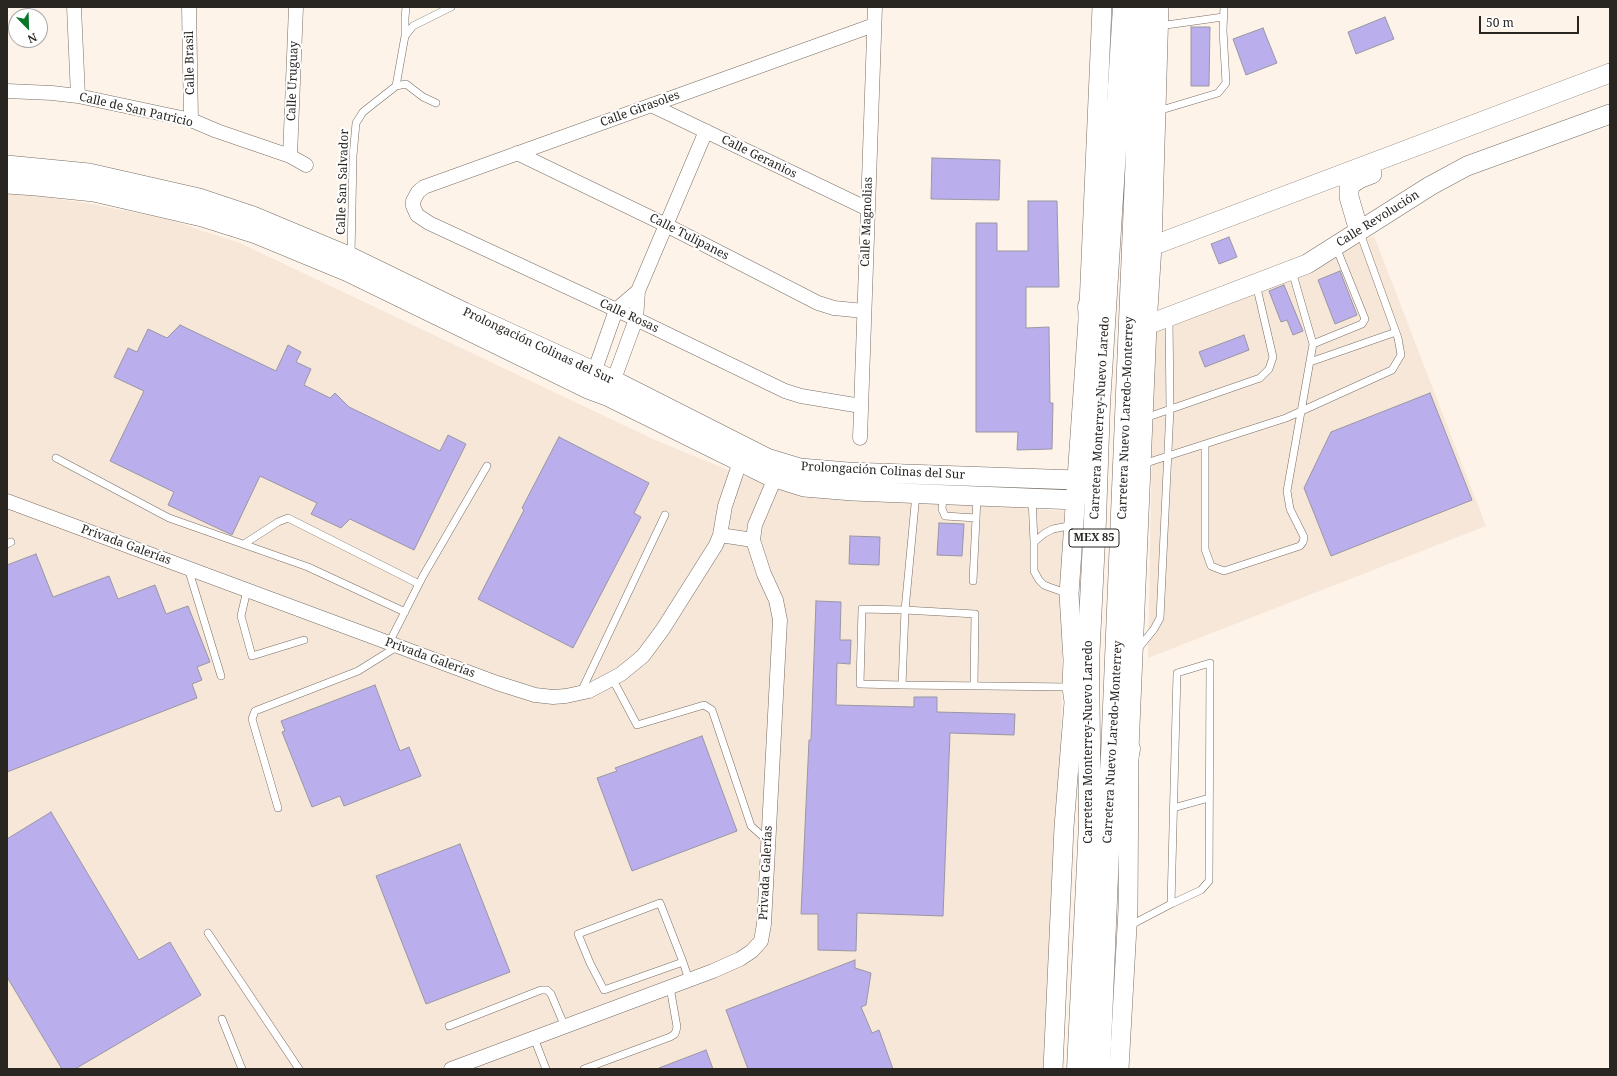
<!DOCTYPE html>
<html>
<head>
<meta charset="utf-8">
<style>
	body { margin:0 }
	#map { position:relative; width:1617px; height:1076px; overflow:hidden; background:#fef3e9; font-family:"Noto Serif",serif }
	canvas { display:block }
	.frame { position:absolute; inset:0; border:8px solid #292622; pointer-events:none }
	.north { position:absolute; left:8px; top:8px; width:40px; height:40px; box-sizing:border-box; background:#fff; border:1px solid #a9a8a7; border-radius:50%; rotate:157deg; font-size:11px; font-weight:700; line-height:16px; text-align:center; color:#292622 }
	.north::after { content:''; display:block; margin:auto; width:14px; height:18px; background:#097528; clip-path:polygon(50% 0,100% 100%,50% 72%,0 100%) }
	.scale { position:absolute; left:1479px; top:16px; width:100px; height:18px; box-sizing:border-box; border:2px solid #292622; border-top:0; padding-left:5px; font-size:12px; line-height:14px; white-space:nowrap; color:#292622; -webkit-text-stroke:3px #fff; paint-order:stroke }
</style>
</head>
<body>
<div id="map">
<canvas width="1617" height="1076"></canvas>
<div class="frame"></div>
<div class="north">N</div>
<div class="scale">50 m</div>
</div>
<script>
const g = document.querySelector('canvas').getContext('2d');
g.lineJoin = 'round';
function paint(path, color) { g.fillStyle = color; g.fill(path, 'evenodd'); }
const poly = rows => new Path2D(rows.map(r => 'M' + r).join(''));
function stroke(path, color, width, dash) { g.strokeStyle = color; g.lineWidth = width; g.lineCap = dash ? 'butt' : 'round'; g.setLineDash(dash || []); g.stroke(path); }
function drawText(font, color, halo, rows, align = 'center') {
  g.font = font + ' "Noto Serif",serif'; g.lineWidth = 4; g.setLineDash([]); g.textBaseline = 'middle'; g.strokeStyle = halo; g.fillStyle = color; for (const [text, x, y, turn = 0] of rows) {
    g.save(); g.translate(x, y); g.rotate((+turn || 0) * Math.PI / 180); g.textAlign = isNaN(turn) ? turn : align; if (halo) g.strokeText(text, 0, 0); g.fillText(text, 0, 0); g.restore();
  }
}
paint(poly([
	[7,194,33,195,92,204,170,220,240,243,655,440,748,478,805,493,1064,511,1057,1069,7,1069],
	[1374,236,1486,526,1148,658,1154,331]
]), '#f7e7d8');
const building = poly([
	[1385,17,1394,39,1356,54,1348,32,1385,17],
	[1191,27,1210,27,1209,86,1191,86,1191,27],
	[1263,28,1277,63,1246,75,1233,39,1263,28],
	[932,158,1000,160,999,200,931,199,932,158],
	[1028,201,1057,201,1059,287,1026,287,1026,328,1049,327,1050,403,1053,403,1052,449,1017,450,1018,432,976,432,976,223,997,223,997,251,1028,251,1028,201],
	[1229,237,1237,257,1219,264,1211,244,1229,237],
	[1340,271,1357,315,1335,324,1318,280,1340,271],
	[1284,285,1303,331,1293,335,1287,320,1281,322,1269,291,1284,285],
	[180,325,276,371,288,345,301,352,296,362,311,369,304,385,330,398,335,393,349,407,440,451,448,435,466,444,414,550,350,519,341,528,311,514,317,503,260,476,232,535,168,505,174,492,110,461,144,391,114,377,128,348,137,352,148,329,167,338,180,325],
	[1244,335,1249,350,1205,367,1199,352,1244,335],
	[1430,393,1472,500,1331,556,1304,488,1331,432,1430,393],
	[559,437,649,483,634,513,641,517,573,648,478,599,524,510,522,508,559,437],
	[939,523,964,524,962,556,937,555,939,523],
	[850,536,880,537,879,565,849,564,850,536],
	[36,554,53,597,109,576,118,599,155,585,166,614,188,606,210,662,197,667,202,680,192,684,197,698,7,772,7,565,36,554],
	[816,601,841,602,840,640,851,640,850,664,837,663,836,705,914,707,914,697,937,697,937,712,1015,714,1014,735,950,733,943,916,857,913,856,951,818,950,818,914,801,914,809,740,811,740,816,601],
	[375,685,400,751,409,747,421,776,344,806,340,796,312,807,282,732,285,731,281,721,375,685],
	[702,736,737,831,632,871,597,778,617,771,615,768,702,736],
	[51,812,139,960,170,942,201,995,75,1069,62,1069,7,977,7,839,51,812],
	[460,844,510,972,426,1004,376,876,460,844],
	[855,960,855,968,871,973,866,1005,861,1007,872,1033,879,1030,893,1069,748,1069,726,1010,855,960],
	[706,1050,713,1069,660,1069,659,1068,706,1050]
]);
paint(building, '#bbaeed');
stroke(building, '#9997a3', 1);
const lane = poly([
	[1159,26,1223,17],
	[405,36,405,18,406,7],
	[396,86,405,36,413,26,451,7],
	[1158,111,1218,93,1226,83,1223,30,1224,7],
	[351,256,353,156,356,123,363,112,396,86,406,84,423,97,436,103],
	[1313,344,1362,324,1365,319,1336,247],
	[1310,362,1396,332],
	[1145,418,1260,378,1269,369,1273,357,1256,284],
	[1205,444,1205,549,1211,566,1224,571,1300,546,1303,542,1304,537,1290,509,1287,491,1313,344,1292,271],
	[56,458,169,518,308,567,405,612],
	[1143,464,1286,418,1392,370,1401,355,1398,338,1360,233],
	[916,494,905,610,902,685,1070,687],
	[943,496,942,509,945,516,976,518],
	[1032,498,1034,542],
	[7,544,11,542],
	[244,544,278,522,288,518,419,584],
	[188,568,221,676],
	[973,581,977,498],
	[247,590,241,616,252,656,304,640],
	[1069,594,1049,587,1044,585,1039,580,1034,571,1034,542,1045,533,1053,529,1073,525],
	[389,643,423,576,487,466],
	[1137,650,1154,629,1160,618,1170,409,1169,318],
	[613,680,637,725,704,705,712,710,751,826,768,841],
	[902,685,860,684,862,609,905,610,975,614,974,685],
	[580,694,665,515],
	[278,808,252,719,255,711,358,671,398,646],
	[1173,808,1209,798],
	[1129,926,1171,904,1201,890,1209,881,1210,663,1177,673,1171,904],
	[208,933,299,1069],
	[683,962,604,990,590,963,578,934,660,903,683,962,689,980],
	[222,1019,242,1069],
	[449,1026,541,990,547,990,551,994,565,1027],
	[534,1038,546,1069],
	[584,1069,670,1037,675,1034,677,1027,670,987]
]);
const street = poly([
	[74,7,78,96],
	[189,7,191,120],
	[7,91,52,93,78,96,191,120,217,131,290,156,306,165],
	[651,105,868,209],
	[517,153,666,225,818,303,834,308,864,311],
	[290,156,296,7],
	[591,381,616,310,638,291],
	[610,390,636,319,638,291,706,131],
	[861,406,801,396,785,391,636,319,429,223,417,215,413,206,413,201,418,192,424,187,874,25],
	[860,438,875,7],
	[7,501,497,683,535,695,553,697,566,696,589,691,621,674,643,656,663,629,716,545,720,535,725,506,743,453],
	[720,535,753,540],
	[451,1069,713,971,740,959,752,951,761,941,764,924,780,620,776,600,764,574,753,540,755,525,775,478,776,468]
]);
const secondary = poly([
	[7,165,89,173,199,198,253,216,351,257,464,312,613,380,767,458,800,468,848,472,1077,480],
	[7,184,36,186,94,192,202,217,256,234,348,272,588,389,607,396,769,476,804,487,853,491,1076,500],
	[1359,231,1349,197,1349,186,1359,179,1372,174],
	[1152,246,1610,73],
	[1147,325,1307,264,1430,186,1467,166,1610,114],
	[1053,1069,1064,827,1074,702,1072,687,1073,660,1069,594,1089,306,1102,7],
	[1119,1069,1128,909,1129,749,1147,325,1152,246,1159,7]
]);
const highway = poly([
	[1089,306,1091,342],
	[1122,785,1129,749],
	[1078,1069,1090,823,1088,662,1095,520,1099,404,1124,7],
	[1099,1069,1143,7]
]);
stroke(lane, '#776e66', 8);
stroke(street, '#776e66', 15);
stroke(secondary, '#776e66', 20);
stroke(highway, '#776e66', 23);
stroke(lane, '#fff', 7);
stroke(street, '#fff', 14);
stroke(secondary, '#fff', 19);
stroke(highway, '#fff', 22);
for (const [x, y, w] of [
	[1094,538,50]
]) { const box = new Path2D(); box.roundRect(x - w / 2, y - 9, w, 18, 3); g.fillStyle = '#fff'; g.fill(box); stroke(box, '#292622', 1); }
drawText('bold 11px', '#292622', null, [
	["MEX 85",1094,538]
]);
drawText('12px', '#292622', '#fff', [
	["Calle Brasil",190,63,-91],
	["Calle Uruguay",293,81,-88],
	["Calle Girasoles",640,109,-20],
	["Calle de San Patricio",136,110,13],
	["Calle Geranios",759,157,26],
	["Calle San Salvador",343,182,-88],
	["Calle Revolución",1378,219,-32],
	["Calle Magnolias",867,222,-88],
	["Calle Tulipanes",689,237,27],
	["Calle Rosas",629,316,25],
	["Prolongación Colinas del Sur",538,346,25],
	["Carretera Monterrey-Nuevo Laredo",1100,418,-87],
	["Carretera Nuevo Laredo-Monterrey",1126,418,-88],
	["Prolongación Colinas del Sur",883,471,3],
	["Privada Galerías",126,545,20],
	["Privada Galerías",430,658,20],
	["Carretera Monterrey-Nuevo Laredo",1089,742,-90],
	["Carretera Nuevo Laredo-Monterrey",1113,742,-87],
	["Privada Galerías",766,873,-87]
]);
</script>
</body>
</html>
